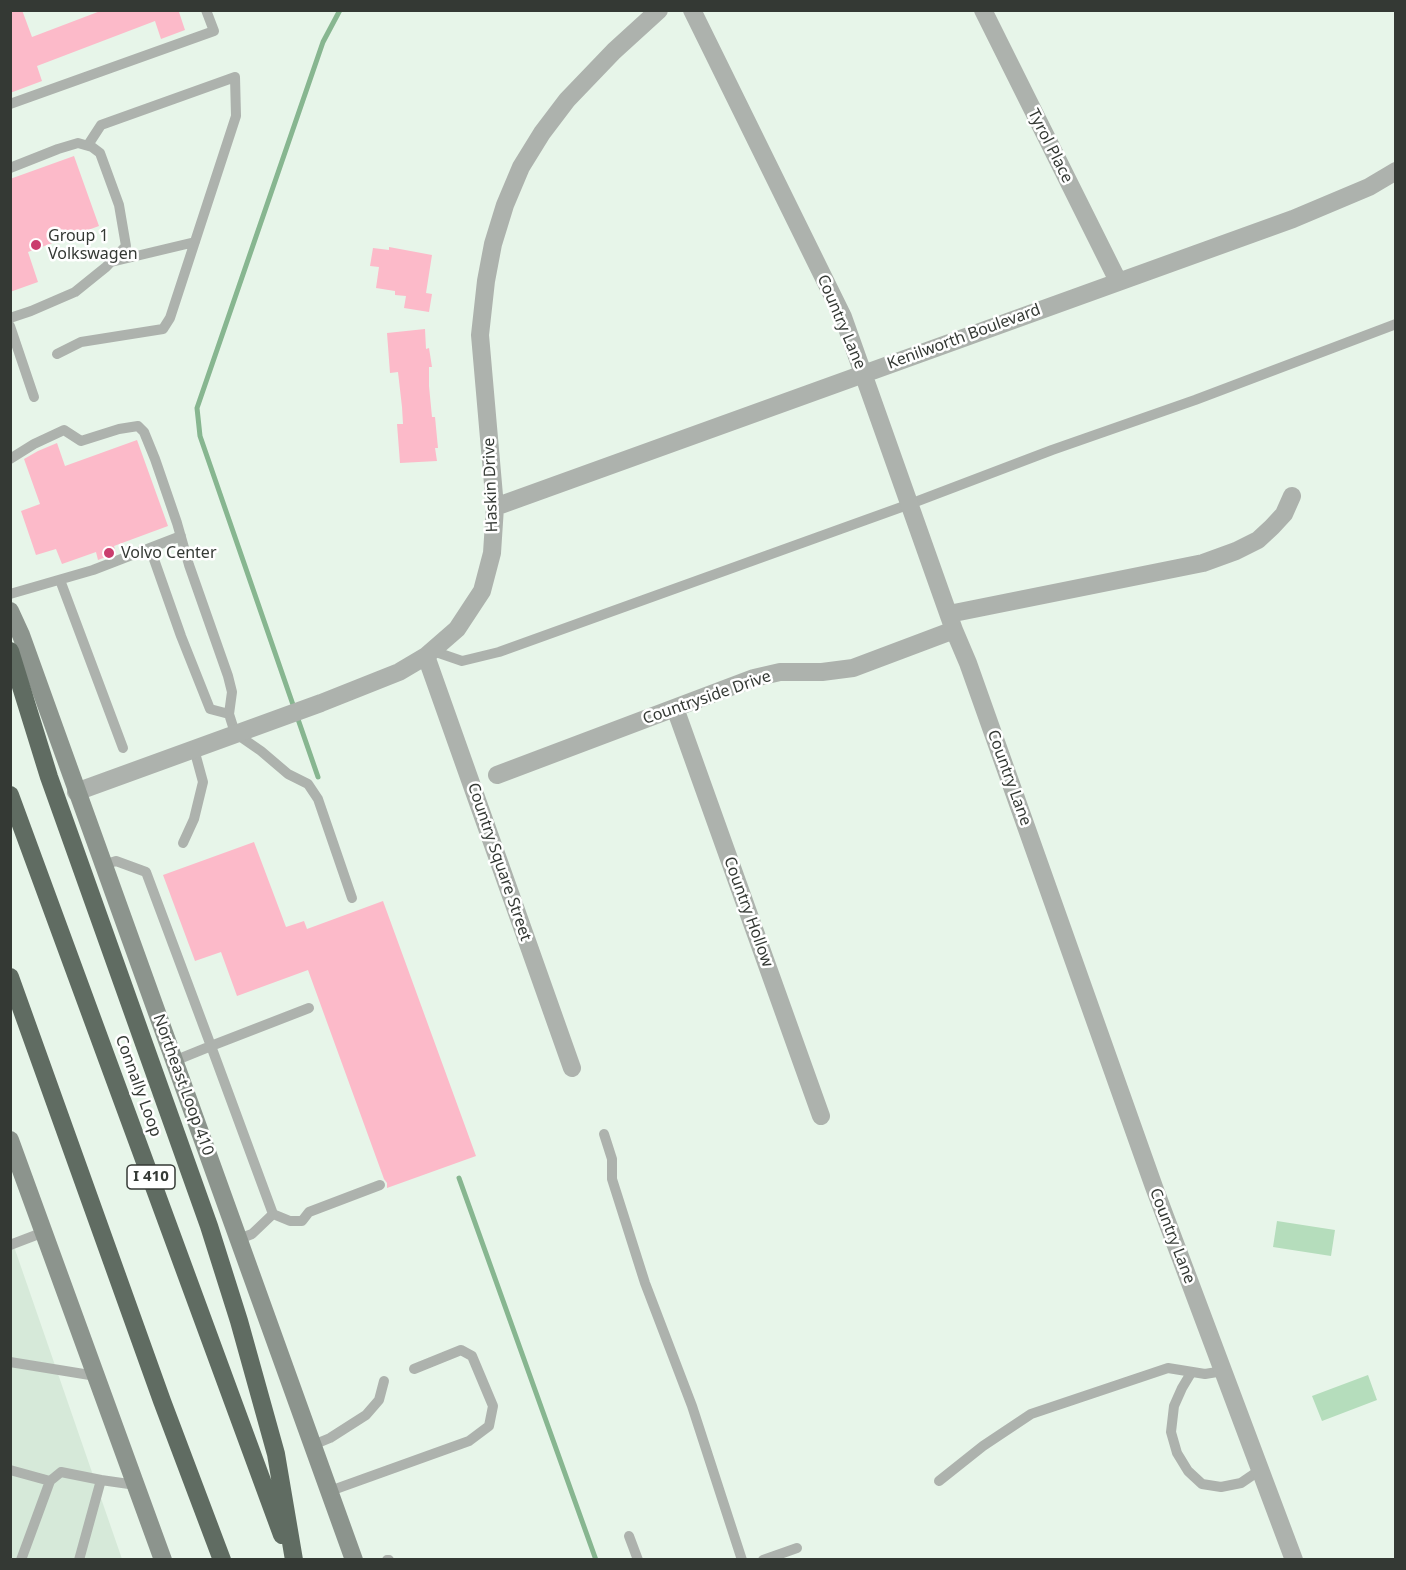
<!DOCTYPE html>
<html>
<head>
<meta charset="utf-8">
<style>
	body { margin:0 }
	#map { position:relative; width:1406px; height:1570px; overflow:hidden; background:#e7f5e9; font-family:"Noto Sans",sans-serif }
	canvas { display:block }
	.frame { position:absolute; inset:0; border:12px solid #343934; pointer-events:none }
</style>
</head>
<body>
<div id="map">
<canvas width="1406" height="1570"></canvas>
<div class="frame"></div>
</div>
<script>
const g = document.querySelector('canvas').getContext('2d');
g.lineJoin = 'round';
function paint(path, color) { g.fillStyle = color; g.fill(path, 'evenodd'); }
const poly = rows => new Path2D(rows.map(r => 'M' + r).join(''));
function stroke(path, color, width, dash) { g.strokeStyle = color; g.lineWidth = width; g.lineCap = dash ? 'butt' : 'round'; g.setLineDash(dash || []); g.stroke(path); }
function drawText(font, color, halo, rows, align = 'center') {
  g.font = font + ' "Noto Sans",sans-serif'; g.lineWidth = 5; g.setLineDash([]); g.textBaseline = 'middle'; g.strokeStyle = halo; g.fillStyle = color; for (const [text, x, y, turn = 0] of rows) {
    g.save(); g.translate(x, y); g.rotate((+turn || 0) * Math.PI / 180); g.textAlign = isNaN(turn) ? turn : align; if (halo) g.strokeText(text, 0, 0); g.fillText(text, 0, 0); g.restore();
  }
}
paint(poly([
	[11,1238,122,1559,11,1559]
]), '#d6e9d9');
paint(poly([
	[1277,1221,1335,1230,1331,1256,1273,1247],
	[1368,1375,1377,1400,1322,1421,1312,1396]
]), '#b5ddbc');
stroke(poly([
	[318,777,200,436,197,408,323,42,340,10],
	[459,1178,596,1560]
]), '#87b690', 5);
paint(poly([
	[10,10,22,10,32,37,103,10,180,10,179,12,185,30,161,39,155,21,37,66,42,81,10,93],
	[74,156,99,226,28,252,38,282,10,292,10,179],
	[389,247,432,255,426,293,432,294,429,312,404,308,406,296,395,295,395,291,376,288,379,267,370,266,373,248,389,250],
	[425,329,426,349,429,348,432,367,429,367,429,386,432,417,435,417,438,448,435,448,437,461,400,463,397,424,403,424,402,407,398,372,390,373,387,333],
	[137,440,168,526,114,546,116,553,98,560,96,552,62,564,56,549,36,555,21,511,40,504,24,459,38,451,57,443,65,466],
	[254,842,286,927,304,921,307,929,383,901,476,1156,387,1188,387,1183,384,1179,308,970,237,996,221,952,195,961,163,875]
]), '#fcbac9');
stroke(poly([
	[10,104,214,31,206,10],
	[10,168,58,149,78,143,92,147,100,153,119,205,126,246,106,267,75,292,31,311,10,318],
	[111,262,195,242],
	[10,326,34,397],
	[57,354,81,342,163,329,170,318,236,116,235,77,101,125,88,145],
	[10,459,34,444,64,430,81,441,119,429,138,426,144,432,155,459,177,523,189,565,228,676,232,692,229,714,235,733,261,751,288,774,308,784,318,799,352,898],
	[150,548,181,636,210,709,229,714],
	[60,580,123,748],
	[10,594,93,570,181,536],
	[433,651,462,661,499,652,910,504,1052,450,1195,400,1396,324],
	[183,843,194,819,203,782,194,749],
	[103,865,116,861,146,872,211,1046,174,1061],
	[309,1008,211,1046,273,1214,290,1221,302,1221,309,1212,380,1185],
	[604,1134,612,1159,612,1179,645,1283,692,1406,742,1560],
	[239,1239,252,1234,273,1214],
	[10,1245,44,1232],
	[10,1362,96,1376],
	[1191,1373,1182,1388,1174,1406,1171,1432,1177,1453,1188,1471,1202,1484,1221,1487,1241,1483,1260,1470],
	[313,1445,330,1438,366,1415,379,1400,384,1381],
	[10,1470,50,1481,21,1560],
	[50,1481,61,1472,101,1480],
	[939,1481,983,1446,1031,1414,1168,1368,1205,1374,1223,1371],
	[330,1491,469,1441,489,1426,493,1406,472,1356,461,1350,414,1369],
	[629,1536,638,1560],
	[79,1560,101,1480,136,1485],
	[387,1560,389,1560],
	[763,1560,797,1548]
]), '#adb2ad', 10);
stroke(poly([
	[692,10,843,317,954,630,968,663,1154,1187,1294,1560],
	[983,10,1118,281],
	[495,507,1293,219,1369,187,1396,171],
	[949,614,1203,563,1236,551,1258,540,1272,527,1284,514,1292,496],
	[426,656,572,1068],
	[675,708,821,1116],
	[497,775,754,678,780,672,822,672,853,668,954,630],
	[76,792,321,703,399,672,426,656,457,629,482,591,492,553,495,507,480,335,486,281,493,244,505,205,521,167,542,133,567,100,614,51,659,10]
]), '#adb2ad', 18);
stroke(poly([
	[10,611,21,635,354,1560],
	[10,1140,163,1560]
]), '#8c948d', 18);
stroke(poly([
	[10,651,49,777,209,1226,239,1321,276,1454,294,1560],
	[10,795,282,1535],
	[10,977,162,1401,222,1560]
]), '#606c62', 18);
for (const [x, y, r, color] of [
	[36,245,6,"#ca3d6d"],
	[109,553,6,"#ca3d6d"]
]) { const dot = new Path2D(); dot.arc(x, y, r, 0, 2 * Math.PI); g.fillStyle = color; g.fill(dot); stroke(dot, '#fff', 2); }
for (const [x, y, w] of [
	[151,1177,48]
]) { const box = new Path2D(); box.roundRect(x - w / 2, y - 12, w, 24, 4.5); g.fillStyle = '#fff'; g.fill(box); stroke(box, '#343934', 1.5); }
drawText('bold 15px', '#343934', null, [
	["I 410",151,1177]
]);
drawText('16px', '#343934', '#fff', [
	["Tyrol Place",1050,146,63],
	["Country Lane",841,322,67],
	["Kenilworth Boulevard",964,337,-20],
	["Haskin Drive",491,485,-92],
	["Countryside Drive",707,698,-19],
	["Country Lane",1009,778,70],
	["Country Square Street",499,862,71],
	["Country Hollow",748,912,70],
	["Northeast Loop 410",183,1085,70],
	["Connally Loop",138,1086,70],
	["Country Lane",1172,1236,69]
]);
drawText('16px', '#343934', '#fff', [
	["Group 1",48,236],
	["Volkswagen",48,254],
	["Volvo Center",121,553]
], 'left');
</script>
</body>
</html>
